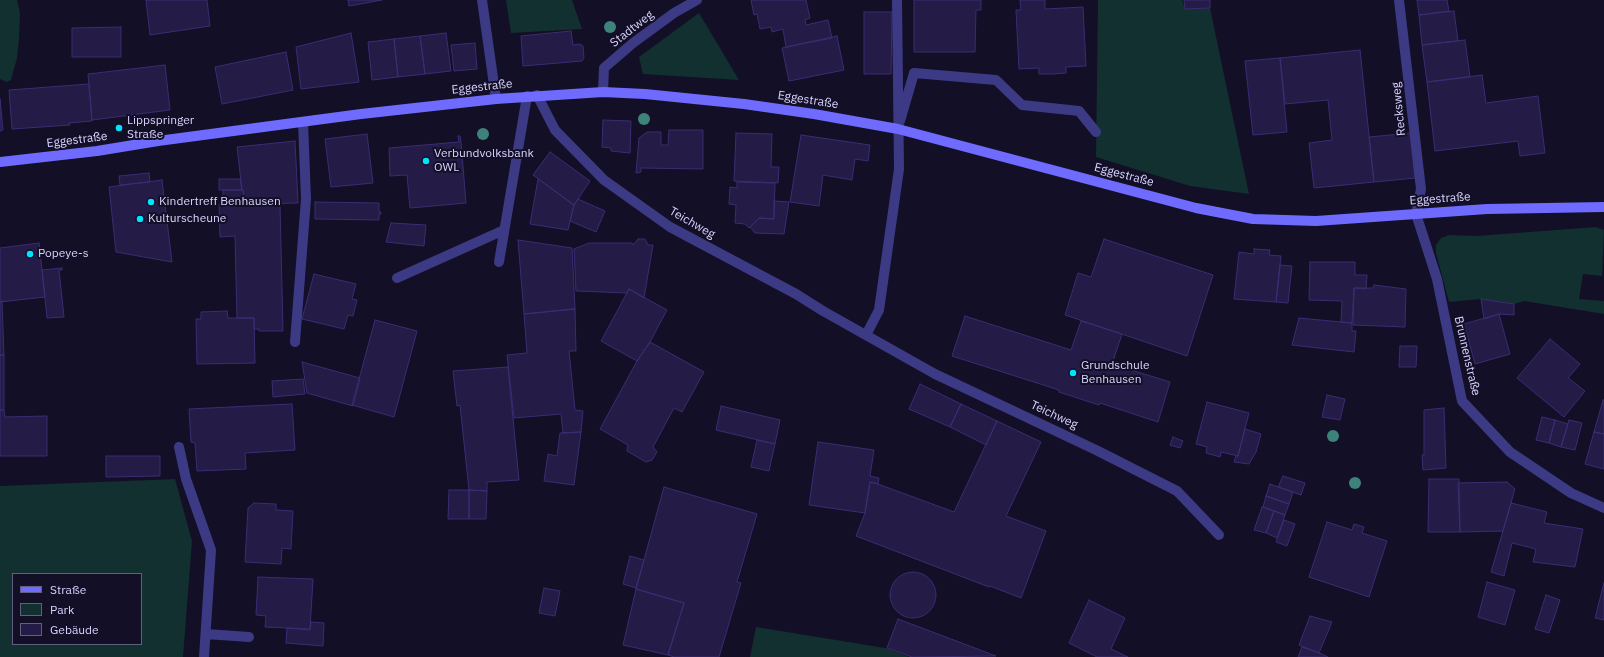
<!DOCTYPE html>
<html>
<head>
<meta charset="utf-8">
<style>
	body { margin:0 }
	#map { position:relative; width:1604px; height:657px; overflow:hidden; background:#130f26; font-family:"IBM Plex Sans",sans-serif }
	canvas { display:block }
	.legend { position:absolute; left:12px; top:573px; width:130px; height:72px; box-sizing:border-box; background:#130f26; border:1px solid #625e7d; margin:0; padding:5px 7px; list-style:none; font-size:12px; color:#d9d4ff }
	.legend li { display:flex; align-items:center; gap:8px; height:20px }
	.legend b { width:20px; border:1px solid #625e7d }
</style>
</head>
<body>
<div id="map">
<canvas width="1604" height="657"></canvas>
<ul class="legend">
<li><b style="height:5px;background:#6f6bff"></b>Straße</li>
<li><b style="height:11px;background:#12302f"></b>Park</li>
<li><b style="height:11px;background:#241b47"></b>Gebäude</li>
</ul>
</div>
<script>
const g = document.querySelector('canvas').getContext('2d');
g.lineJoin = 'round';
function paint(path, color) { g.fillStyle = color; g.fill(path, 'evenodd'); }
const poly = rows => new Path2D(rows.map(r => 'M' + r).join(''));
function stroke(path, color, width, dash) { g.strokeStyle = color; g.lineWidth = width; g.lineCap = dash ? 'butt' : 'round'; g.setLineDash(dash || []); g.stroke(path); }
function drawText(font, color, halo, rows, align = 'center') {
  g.font = font + ' "IBM Plex Sans",sans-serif'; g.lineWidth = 4; g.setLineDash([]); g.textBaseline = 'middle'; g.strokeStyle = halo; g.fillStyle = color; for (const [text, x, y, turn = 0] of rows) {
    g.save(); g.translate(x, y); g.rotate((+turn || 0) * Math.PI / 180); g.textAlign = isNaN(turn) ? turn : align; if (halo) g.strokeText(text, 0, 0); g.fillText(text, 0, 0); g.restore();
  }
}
paint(poly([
	[0,0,17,0,20,13,19,39,17,58,11,80,7,82,0,79],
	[506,0,572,0,582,29,511,33],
	[1098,0,1182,0,1185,9,1210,8,1249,194,1190,186,1096,157],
	[699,13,739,80,643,74,639,57],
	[1596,227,1604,230,1602,276,1583,274,1579,299,1604,301,1604,314,1524,301,1514,304,1481,299,1449,302,1436,253,1436,245,1441,238,1449,235,1476,236],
	[175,479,192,541,183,657,0,657,0,486],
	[13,574,141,574,141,644,13,644],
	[756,627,885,648,909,657,750,657]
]), '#12302f');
const building = poly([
	[146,0,207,0,210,26,150,35,146,0],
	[348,0,382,0,349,6,348,0],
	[751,0,806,0,810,18,805,20,806,25,828,20,832,38,786,47,783,29,772,32,771,27,760,29,757,14,754,15,751,0],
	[914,0,981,0,981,10,976,10,975,52,914,52,914,0],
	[1020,0,1045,0,1045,9,1083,7,1086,66,1066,67,1066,73,1053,74,1039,74,1039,68,1019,69,1016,10,1021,10,1020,0],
	[1184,0,1210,0,1210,8,1185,9,1184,0],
	[1417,0,1447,0,1449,11,1419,15,1417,0],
	[1454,11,1458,41,1422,45,1419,15,1454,11],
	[864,12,892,12,891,74,864,74,864,12],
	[121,27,121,57,72,57,72,28,121,27],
	[571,31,573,45,580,44,583,46,584,58,582,61,523,66,521,36,571,31],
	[351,33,359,82,301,89,296,47,351,33],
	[446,33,451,71,425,74,420,36,446,33],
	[420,36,425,74,398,77,394,39,420,36],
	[837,36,844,70,789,81,782,48,837,36],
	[394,39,398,77,372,80,368,42,394,39],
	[1465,40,1470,77,1427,82,1422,45,1465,40],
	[475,43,477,69,454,71,451,45,475,43],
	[1360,50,1374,182,1314,188,1309,143,1332,140,1328,100,1285,104,1280,58,1360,50],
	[286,52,293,90,222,104,215,67,286,52],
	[1280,58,1287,132,1253,135,1245,61,1280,58],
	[165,65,170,110,92,120,88,74,165,65],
	[1482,75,1486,103,1538,96,1545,153,1520,156,1518,141,1435,151,1427,82,1482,75],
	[89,84,92,121,69,123,70,125,12,129,9,90,89,84],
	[0,99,3,130,0,131,0,99],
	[603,120,631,121,630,153,611,151,611,148,602,147,603,120],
	[669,130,703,130,703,169,641,168,641,172,636,173,639,138,647,132,661,132,661,145,668,145,669,130],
	[736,133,772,134,771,167,779,167,778,183,734,181,736,133],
	[1411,133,1415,178,1374,182,1369,137,1411,133],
	[367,134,373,183,331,187,325,139,367,134],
	[801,135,870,145,868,161,855,159,852,180,823,175,819,206,790,202,801,135],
	[458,136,460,136,461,142,466,203,410,208,407,175,390,176,389,148,459,142,458,136],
	[295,141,298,203,245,204,243,190,242,190,237,147,295,141],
	[550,152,590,181,574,205,533,175,550,152],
	[149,173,150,182,120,185,119,176,149,173],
	[219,179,240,179,242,190,219,190,219,179],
	[538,179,574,205,568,230,530,224,538,179],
	[162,180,172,262,116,252,109,187,162,180],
	[737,182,775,183,774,219,759,218,749,228,745,224,735,223,736,205,729,204,730,187,737,188,737,182],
	[223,190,243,190,245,204,223,204,223,190],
	[578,199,605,211,596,232,570,221,574,205,578,199],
	[774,201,789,202,784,234,755,233,750,227,759,218,774,219,774,201],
	[315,202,379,203,379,212,381,212,381,214,379,214,379,220,315,219,315,202],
	[280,203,283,331,259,331,259,329,254,329,254,318,237,318,235,236,220,237,219,204,280,203],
	[391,223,426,225,424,246,386,242,391,223],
	[638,239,645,239,648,245,653,245,644,298,629,289,627,293,576,291,574,249,589,243,632,243,632,244,634,244,638,239],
	[1104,239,1213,275,1187,356,1065,315,1078,273,1091,277,1104,239],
	[518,240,572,248,575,309,524,314,518,240],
	[39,243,45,297,0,302,0,248,39,243],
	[1254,249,1270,250,1269,255,1281,256,1276,302,1234,299,1239,252,1254,254,1254,249],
	[1310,262,1355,262,1355,275,1367,275,1366,289,1354,288,1352,323,1341,322,1342,301,1309,300,1310,262],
	[1280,265,1292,266,1288,303,1276,302,1280,265],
	[62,268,62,270,59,270,64,317,47,318,42,270,62,268],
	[314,274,356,284,352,299,357,300,353,316,348,315,344,329,302,319,314,274],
	[1374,285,1406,289,1405,327,1353,325,1354,288,1373,288,1374,285],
	[629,289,667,310,650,342,637,361,601,341,629,289],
	[1481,299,1514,304,1514,315,1499,314,1484,319,1481,299],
	[2,301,4,355,0,355,0,302,2,301],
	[575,309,576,351,569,351,575,410,583,411,581,432,563,433,561,414,514,418,507,355,527,353,524,314,575,309],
	[227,311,228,318,254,318,255,363,197,364,196,319,201,319,201,312,227,311],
	[1499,314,1510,354,1475,364,1464,324,1499,314],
	[965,316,1071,350,1081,321,1122,334,1112,364,1170,382,1158,422,1100,403,1099,405,1059,392,1059,390,952,356,965,316],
	[1299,318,1352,323,1352,331,1356,331,1354,352,1292,345,1299,318],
	[375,320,417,331,394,417,352,405,375,320],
	[1550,339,1580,364,1568,378,1585,391,1564,417,1517,378,1550,339],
	[650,342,704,372,682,412,674,408,653,447,657,452,652,460,646,462,627,451,628,445,600,429,637,361,650,342],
	[1400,346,1417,346,1416,367,1399,367,1400,346],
	[0,355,4,355,4,410,0,410,0,355],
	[302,362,360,378,353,406,307,393,302,362],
	[508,367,519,480,487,482,487,491,469,490,460,405,457,406,453,371,508,367],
	[303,379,305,394,273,397,272,381,303,379],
	[920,384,961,404,950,427,909,409,920,384],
	[1327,395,1345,399,1340,420,1322,417,1327,395],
	[1603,400,1604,400,1604,434,1594,432,1603,400],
	[1207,402,1249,413,1238,456,1221,452,1220,457,1206,453,1207,447,1196,444,1207,402],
	[292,404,295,450,245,453,246,469,197,471,195,443,191,442,189,409,292,404],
	[961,404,997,421,986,445,950,427,961,404],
	[721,406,780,420,775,444,716,430,721,406],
	[1444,408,1446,468,1423,470,1422,455,1424,455,1424,410,1444,408],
	[0,410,4,410,5,417,47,416,47,456,0,456,0,410],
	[1542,417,1555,420,1549,443,1536,440,1542,417],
	[1555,420,1568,424,1561,447,1549,443,1555,420],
	[1569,420,1582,423,1575,450,1561,447,1569,420],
	[997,421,1041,442,1006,516,1046,531,1021,598,990,586,989,587,856,536,865,513,870,482,878,484,954,512,997,421],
	[1245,429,1261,434,1256,452,1249,464,1234,462,1236,456,1238,456,1245,429],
	[581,432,574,485,544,481,548,454,557,456,560,433,581,432],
	[1594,432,1604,434,1604,469,1585,464,1594,432],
	[1173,437,1183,441,1180,448,1170,445,1173,437],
	[757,440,775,444,769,471,751,467,757,440],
	[818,442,874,450,870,476,879,478,878,484,870,482,865,513,809,505,818,442],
	[106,456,160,456,160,476,106,477,106,456],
	[1283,476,1305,483,1301,495,1278,487,1283,476],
	[1429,479,1459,479,1460,532,1428,532,1429,479],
	[1507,482,1515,489,1503,531,1460,532,1458,483,1507,482],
	[1270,484,1293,492,1289,504,1266,496,1270,484],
	[664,487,757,514,737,582,741,583,719,657,674,657,668,655,684,603,636,589,664,487],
	[449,490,469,490,469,519,448,519,449,490],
	[469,490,487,491,486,519,469,519,469,490],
	[1266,496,1289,504,1285,515,1263,507,1266,496],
	[254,503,276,504,276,510,293,511,291,549,282,548,281,564,245,562,248,508,254,503],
	[1511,503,1547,512,1544,523,1583,529,1575,567,1533,562,1536,549,1512,543,1504,576,1491,572,1511,503],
	[1262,507,1274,511,1266,533,1254,530,1262,507],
	[1274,511,1285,515,1277,538,1266,533,1274,511],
	[1284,520,1295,524,1287,546,1276,542,1284,520],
	[1327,522,1352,530,1354,524,1364,527,1362,533,1387,541,1369,597,1309,577,1327,522],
	[630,556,644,560,636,588,623,584,630,556],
	'890 595a23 23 0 1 1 46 0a23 23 0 1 1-46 0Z',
	[258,577,313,579,310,629,265,627,266,616,256,615,258,577],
	[1487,582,1515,590,1505,625,1478,617,1487,582],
	[1604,583,1604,620,1595,618,1604,583],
	[544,588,560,591,555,616,539,613,544,588],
	[636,589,684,603,668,655,623,645,636,589],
	[1546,595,1560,600,1549,633,1535,629,1546,595],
	[1089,600,1125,618,1111,649,1128,657,1097,657,1069,643,1089,600],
	[1310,616,1332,622,1319,653,1299,645,1310,616],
	[898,619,996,656,912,657,887,648,898,619],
	[311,622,324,623,323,646,286,643,287,628,310,630,311,622],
	[1302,647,1322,654,1328,657,1298,657,1302,647]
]);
paint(building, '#241b47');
stroke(building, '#3b2d73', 1);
stroke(poly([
	[900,121,914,73,996,80,1022,105,1079,111,1096,132],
	[499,262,527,96],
	[397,278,504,230],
	[295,342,306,199,303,122]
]), '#3d3a85', 10);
stroke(poly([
	[482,0,496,99],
	[1399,0,1421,189,1416,214,1437,279,1462,401,1510,452,1571,493,1604,508],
	[603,92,604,68,633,43,674,13,697,0],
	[537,95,555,130,604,180,670,227,796,294,823,311,935,374,1096,450,1177,491,1219,535],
	[866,335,879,310,899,169,897,0],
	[179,447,186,479,211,550,204,657],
	[206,634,249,637]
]), '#3d3a85', 10);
stroke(poly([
	[0,162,97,151,158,141,361,114,496,99,603,92,645,94,744,104,814,114,898,129,1196,208,1253,219,1316,221,1487,209,1604,207]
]), '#6f6bff', 10);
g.fillStyle = '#3d827b';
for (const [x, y] of [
	[610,27],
	[644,119],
	[483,134],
	[1333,436],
	[1355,483]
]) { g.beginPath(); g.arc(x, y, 6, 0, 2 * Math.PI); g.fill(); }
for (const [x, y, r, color] of [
	[119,128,4,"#00e5ff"],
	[426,161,4,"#00e5ff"],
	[151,202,4,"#00e5ff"],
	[140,219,4,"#00e5ff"],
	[30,254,4,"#00e5ff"],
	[1073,373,4,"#00e5ff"]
]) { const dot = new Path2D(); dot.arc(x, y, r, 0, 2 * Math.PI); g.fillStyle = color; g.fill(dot); stroke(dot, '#130f26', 1.5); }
drawText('12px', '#d9d4ff', '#130f26', [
	["Stadtweg",632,29,-38],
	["Eggestraße",482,87,-6],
	["Eggestraße",808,100,9],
	["Recksweg",1399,109,-96],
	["Eggestraße",77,140,-7],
	["Eggestraße",1124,175,15],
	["Eggestraße",1440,199,-4],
	["Teichweg",692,223,30],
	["Brunnenstraße",1467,356,77],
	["Teichweg",1054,415,25]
]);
drawText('12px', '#d9d4ff', '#130f26', [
	["Lippspringer",127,121],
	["Straße",127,135],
	["Verbundvolksbank",434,154],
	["OWL",434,168],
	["Kindertreff Benhausen",159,202],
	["Kulturscheune",148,219],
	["Popeye-s",38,254],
	["Grundschule",1081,366],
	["Benhausen",1081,380]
], 'left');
</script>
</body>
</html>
